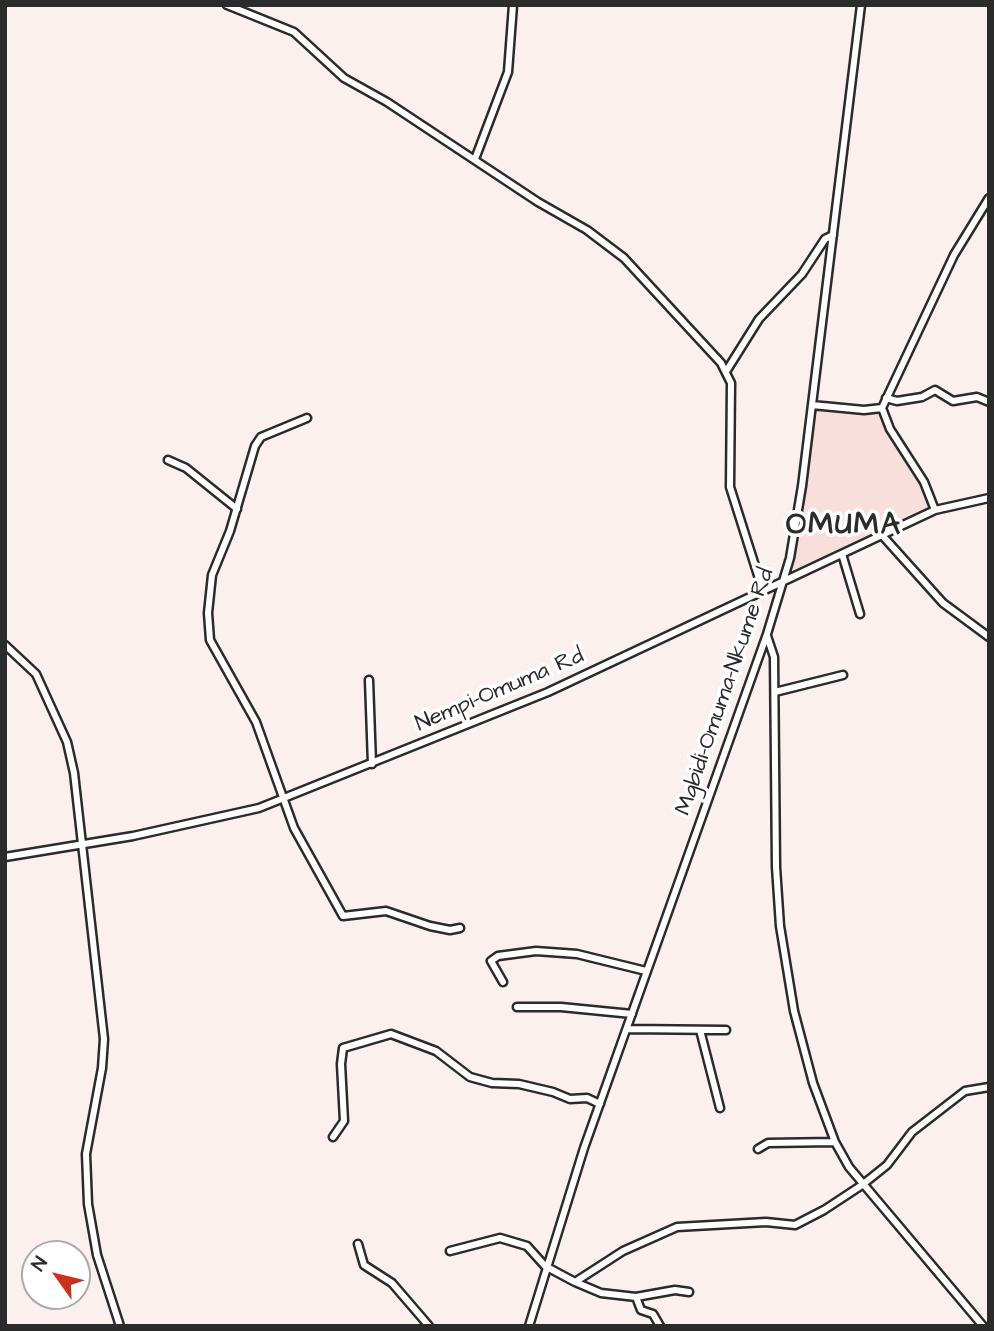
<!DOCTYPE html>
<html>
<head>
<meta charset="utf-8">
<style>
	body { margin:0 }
	#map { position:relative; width:994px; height:1331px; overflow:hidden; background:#fcf0ef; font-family:"Architects Daughter",sans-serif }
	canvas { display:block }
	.frame { position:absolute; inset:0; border:7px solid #2b2b2b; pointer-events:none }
	.north { position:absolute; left:21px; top:1240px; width:70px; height:70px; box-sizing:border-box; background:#fff; border:2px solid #aaa; border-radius:50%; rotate:304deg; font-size:19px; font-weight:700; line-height:28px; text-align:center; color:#2b2b2b }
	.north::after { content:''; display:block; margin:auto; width:24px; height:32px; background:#c8321e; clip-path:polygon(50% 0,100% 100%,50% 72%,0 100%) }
</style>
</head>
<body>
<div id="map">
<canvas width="994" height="1331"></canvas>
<div class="frame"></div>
<div class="north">N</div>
</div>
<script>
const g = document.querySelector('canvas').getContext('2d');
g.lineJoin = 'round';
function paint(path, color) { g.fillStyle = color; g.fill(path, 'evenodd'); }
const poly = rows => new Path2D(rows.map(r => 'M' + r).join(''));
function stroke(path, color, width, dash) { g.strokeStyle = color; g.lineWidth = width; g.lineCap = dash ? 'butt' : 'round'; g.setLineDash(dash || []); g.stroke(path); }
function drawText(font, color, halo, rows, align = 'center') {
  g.font = font + ' "Architects Daughter",sans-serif'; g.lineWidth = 7; g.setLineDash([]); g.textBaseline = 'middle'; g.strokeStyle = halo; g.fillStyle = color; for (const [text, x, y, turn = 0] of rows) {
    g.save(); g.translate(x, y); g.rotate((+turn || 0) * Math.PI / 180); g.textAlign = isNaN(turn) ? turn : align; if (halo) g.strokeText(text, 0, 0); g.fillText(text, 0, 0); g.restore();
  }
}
paint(poly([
	[818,408,880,415,924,490,930,508,791,571]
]), '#f9dfdc');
const minor = poly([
	[227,5,294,32,344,78,387,102,538,202,587,230,624,258,721,363,731,383,730,487,763,591],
	[475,159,508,72,513,5],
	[727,370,759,319,802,274,825,239,833,235],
	[886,398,897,401,922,397,935,390,953,401,977,397,989,402],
	[812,405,864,410,882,408],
	[307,418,261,437,255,446,230,531,212,575,208,613,210,640,256,722,294,828,343,916,386,911,430,926,450,930,460,928],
	[168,460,186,468,237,509],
	[935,510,924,482,890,429,882,408,954,255,989,198],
	[881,534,943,603,989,637],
	[842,554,860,614],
	[767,636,774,657,776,867,780,926,794,1011,813,1083,835,1142,849,1167,983,1326],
	[5,645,36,674,67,742,74,773,104,1039,102,1068,86,1154,88,1204,97,1255,120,1326],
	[369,680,372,764],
	[775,692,843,675],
	[5,857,133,836,259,808,548,692,935,510,989,498],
	[503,982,491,961,498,956,536,951,577,954,646,971],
	[517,1007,561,1007,632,1014],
	[627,1029,726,1030],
	[700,1030,720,1108],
	[333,1137,344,1121,341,1064,343,1048,391,1034,436,1051,470,1077,492,1083,519,1084,553,1092,570,1099,587,1098,600,1104],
	[758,1149,768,1143,835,1142],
	[358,1244,364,1265,392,1283,429,1326],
	[450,1251,500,1238,527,1246,545,1266,575,1282],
	[689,1292,675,1290,636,1297,601,1293,575,1282,623,1251,677,1227,766,1222,795,1225,824,1210,862,1185,887,1165,912,1132,965,1091,989,1087],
	[636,1297,641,1310,653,1314,660,1326],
	[529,1326,584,1148,767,634,790,558,802,486,861,5]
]);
stroke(minor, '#2b2b2b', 11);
stroke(minor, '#fff', 6);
drawText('23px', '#2b2b2b', '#fff', [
	["Nempi-Omuma Rd",500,691,-23],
	["Mgbidi-Omuma-Nkume Rd",726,692,-71]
]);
g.letterSpacing = '2px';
drawText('bold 30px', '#2b2b2b', '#fff', [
	["OMUMA",844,527]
]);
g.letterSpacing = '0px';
</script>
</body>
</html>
